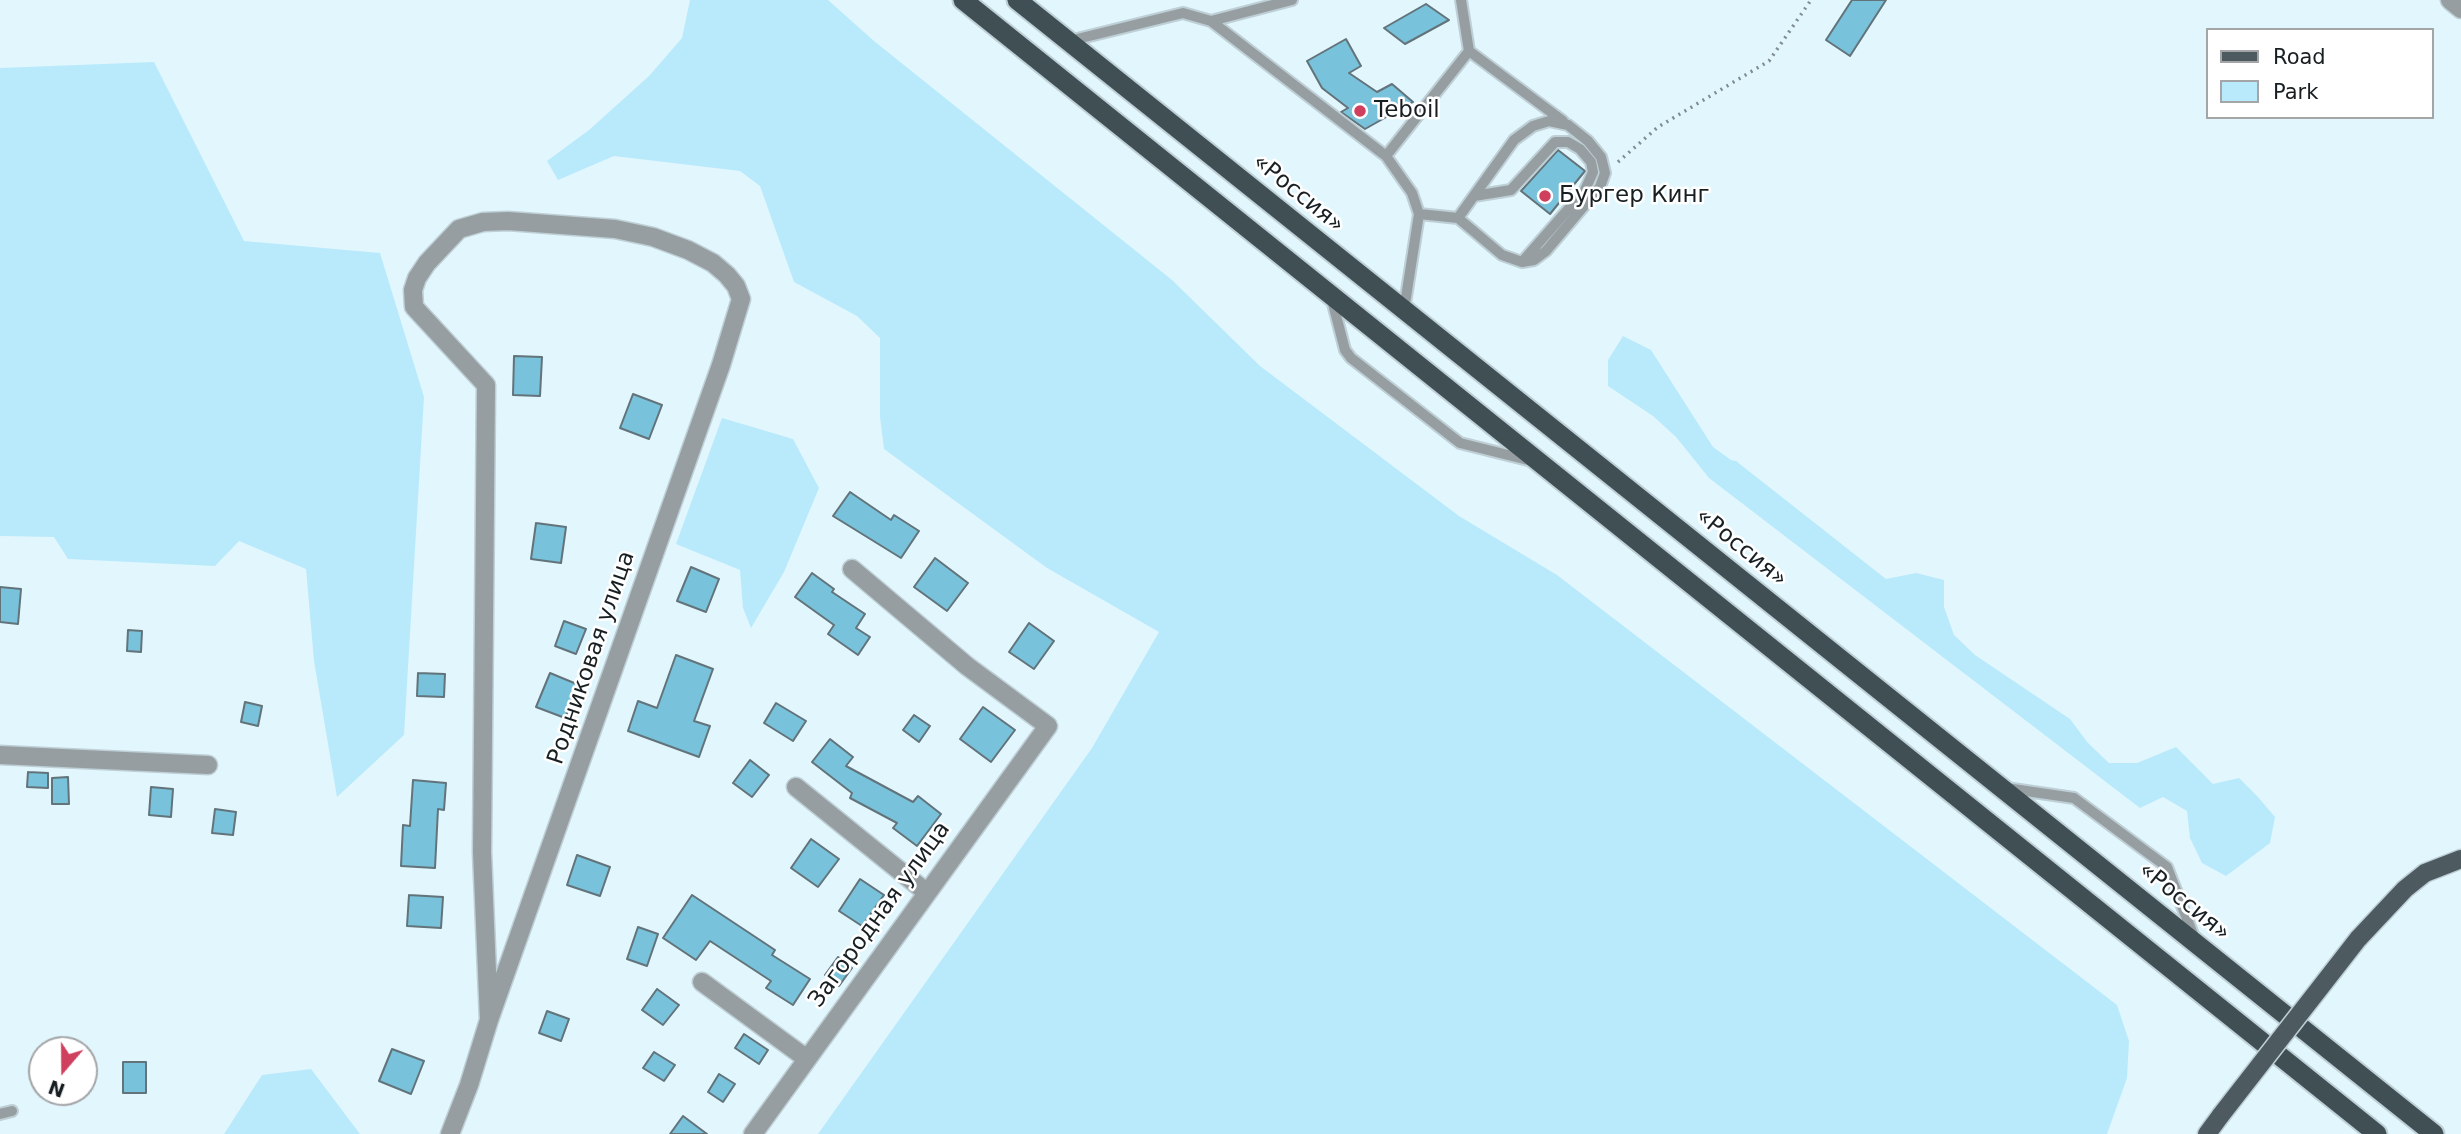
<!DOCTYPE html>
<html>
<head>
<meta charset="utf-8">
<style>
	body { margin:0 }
	#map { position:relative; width:2461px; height:1134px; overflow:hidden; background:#e2f6fd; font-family:"DejaVu Sans",sans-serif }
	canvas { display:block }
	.legend { position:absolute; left:2206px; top:28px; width:228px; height:91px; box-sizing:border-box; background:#fff; border:2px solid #a3a5a7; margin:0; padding:9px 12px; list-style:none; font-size:21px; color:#181f22 }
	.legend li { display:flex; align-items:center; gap:14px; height:35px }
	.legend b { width:35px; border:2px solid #a3a5a7 }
	.north { position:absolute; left:28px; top:1036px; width:70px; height:70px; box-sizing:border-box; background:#fff; border:2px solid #a3a5a7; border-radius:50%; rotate:200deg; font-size:19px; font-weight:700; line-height:28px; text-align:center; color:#181f22 }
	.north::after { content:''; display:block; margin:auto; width:24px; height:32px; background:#cf3f5e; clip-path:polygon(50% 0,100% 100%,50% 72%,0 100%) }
</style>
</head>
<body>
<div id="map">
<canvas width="2461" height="1134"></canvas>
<ul class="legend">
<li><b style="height:9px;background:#4d5b60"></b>Road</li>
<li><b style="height:19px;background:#b9eafc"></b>Park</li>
</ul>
<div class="north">N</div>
</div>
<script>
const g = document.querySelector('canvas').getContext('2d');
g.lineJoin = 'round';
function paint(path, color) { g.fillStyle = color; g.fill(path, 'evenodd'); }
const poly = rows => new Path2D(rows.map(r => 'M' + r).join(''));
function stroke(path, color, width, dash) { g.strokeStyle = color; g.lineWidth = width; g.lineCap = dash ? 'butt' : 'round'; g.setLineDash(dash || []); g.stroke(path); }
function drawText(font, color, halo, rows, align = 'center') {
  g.font = font + ' "DejaVu Sans",sans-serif'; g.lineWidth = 5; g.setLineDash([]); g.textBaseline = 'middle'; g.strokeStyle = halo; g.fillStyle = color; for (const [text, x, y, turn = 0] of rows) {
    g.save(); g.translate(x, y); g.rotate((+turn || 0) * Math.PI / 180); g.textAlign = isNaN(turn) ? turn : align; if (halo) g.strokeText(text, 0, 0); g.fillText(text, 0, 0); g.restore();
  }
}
paint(poly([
	[690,0,828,0,874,41,1172,280,1260,366,1459,516,1557,575,2117,1005,2129,1041,2127,1078,2107,1134,818,1134,1092,748,1159,632,1047,568,884,449,880,417,880,338,857,316,794,282,760,186,740,171,614,156,558,180,547,161,589,130,649,76,682,38],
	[154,62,244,241,380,253,424,397,404,735,337,797,314,661,306,569,239,541,215,566,68,559,54,537,0,536,0,68],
	[1623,336,1651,350,1713,447,1731,460,1736,461,1886,579,1916,573,1944,580,1944,607,1954,635,1975,655,2070,719,2088,743,2109,763,2137,763,2176,747,2213,784,2239,778,2258,797,2275,817,2270,843,2226,876,2202,863,2190,838,2187,811,2163,797,2140,808,1709,478,1676,437,1653,416,1608,386,1608,360],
	[722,418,793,439,819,488,784,572,751,628,743,608,740,570,676,544],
	[311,1069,360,1134,224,1134,262,1075]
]), '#b9eafc');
const building = poly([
	[1852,0,1886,0,1850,56,1826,40,1852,0],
	[1426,4,1449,20,1405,44,1384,28,1426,4],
	[1346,39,1361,66,1349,73,1377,92,1392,84,1413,102,1365,129,1341,112,1348,108,1322,88,1307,61,1346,39],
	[1558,150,1585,171,1550,214,1521,191,1558,150],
	[514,356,542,357,540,396,513,395,514,356],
	[633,394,662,405,649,439,620,428,633,394],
	[850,492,891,520,894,515,919,531,901,558,833,516,850,492],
	[536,523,566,527,561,563,531,559,536,523],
	[935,558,968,583,947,611,914,587,935,558],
	[691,567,719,579,706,612,677,601,691,567],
	[812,573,834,589,832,592,865,614,856,628,870,637,858,655,828,634,834,625,795,597,812,573],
	[0,587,21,589,18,624,0,622,0,587],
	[564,621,586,629,576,654,555,646,564,621],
	[1029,623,1054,641,1034,669,1009,652,1029,623],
	[128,630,142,631,141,652,127,651,128,630],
	[676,655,713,669,694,721,710,726,699,757,628,731,638,701,657,708,676,655],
	[418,673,445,674,444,697,417,696,418,673],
	[550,673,579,685,565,718,536,707,550,673],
	[245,702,262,706,258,726,241,722,245,702],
	[776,703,806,721,793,741,764,723,776,703],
	[983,707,1015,730,991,762,960,739,983,707],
	[914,715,930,726,919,742,903,730,914,715],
	[830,739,853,757,846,766,913,802,918,796,941,814,917,846,893,828,897,823,850,798,852,793,812,762,830,739],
	[750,760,769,775,752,797,733,783,750,760],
	[28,772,48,773,48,788,27,787,28,772],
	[68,777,69,804,52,804,52,778,68,777],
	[413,780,446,783,444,810,438,809,435,868,401,866,403,825,410,826,413,780],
	[151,787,173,789,171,817,149,815,151,787],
	[215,809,236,812,233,835,212,833,215,809],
	[811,839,839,859,818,887,791,868,811,839],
	[577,855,610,867,600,896,567,885,577,855],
	[860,879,884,895,862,926,839,911,860,879],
	[409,895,443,897,441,928,407,926,409,895],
	[692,895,775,950,772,955,810,979,793,1005,766,988,771,981,710,941,696,960,663,938,692,895],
	[638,927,658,934,647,966,627,959,638,927],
	[838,957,852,968,839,986,825,975,838,957],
	[657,989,679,1005,663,1025,642,1010,657,989],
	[547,1011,569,1019,561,1041,539,1033,547,1011],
	[744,1034,768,1050,759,1064,735,1048,744,1034],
	[392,1049,424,1061,411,1094,379,1081,392,1049],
	[654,1052,675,1065,664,1081,643,1068,654,1052],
	[123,1062,146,1062,146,1093,123,1093,123,1062],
	[719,1074,735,1084,723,1102,708,1092,719,1074],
	[683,1116,707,1134,670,1134,683,1116]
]);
paint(building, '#79c2db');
stroke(building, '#62737a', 2);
const service = poly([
	[1211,21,1292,0],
	[1069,41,1183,13,1211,21,1386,156,1412,193,1419,214,1404,310],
	[1469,51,1563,121],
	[1386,156,1469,51,1461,0],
	[1474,196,1511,190,1555,142,1568,142,1580,149,1591,162,1593,172,1585,190,1522,262],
	[1419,214,1458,218,1502,255,1522,262,1534,260,1546,251,1600,187,1605,173,1601,157,1588,141,1568,125,1549,121,1533,126,1514,140,1458,218],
	[1332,300,1345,350,1351,358,1460,443,1532,461],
	[2006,788,2074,798,2167,867,2194,937],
	[0,1114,12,1111]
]);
const minor = poly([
	[2450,0,2461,9],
	[0,755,208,765],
	[796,787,926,892],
	[702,982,807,1059],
	[450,1134,469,1085,489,1020,482,852,486,385,414,307,413,290,417,278,427,263,459,229,483,222,508,221,615,229,653,237,688,250,713,263,727,275,736,286,741,299,721,365,489,1020],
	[753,1134,1048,726,967,666,852,569]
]);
const primary = poly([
	[2358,939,2405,889,2425,873,2461,859],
	[2207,1134,2221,1115]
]);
const trunk = poly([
	[963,0,2377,1134],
	[1017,0,2434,1134]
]);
stroke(service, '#becfd6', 14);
stroke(minor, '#becfd6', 21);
stroke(primary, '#becfd6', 21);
stroke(trunk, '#becfd6', 23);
stroke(poly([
	[1618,162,1658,127,1769,61,1811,0]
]), '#7f8d92', 3.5, [2, 5]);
stroke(service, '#969ea1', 10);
stroke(minor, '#969ea1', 18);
stroke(primary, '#4d5b60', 18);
stroke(trunk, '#404f54', 19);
const primaryBridge = poly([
	[2221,1115,2358,939]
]);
stroke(primaryBridge, '#becfd6', 21, []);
stroke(primaryBridge, '#4d5b60', 18);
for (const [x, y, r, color] of [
	[1360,111,7,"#cf3f5e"],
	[1545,196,7,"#cf3f5e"]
]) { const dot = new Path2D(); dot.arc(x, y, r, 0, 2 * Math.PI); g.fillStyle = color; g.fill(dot); stroke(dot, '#fff', 2.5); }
drawText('23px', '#181f22', '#fff', [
	["Teboil",1374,111],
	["Бургер Кинг",1559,196]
], 'left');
drawText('23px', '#181f22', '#fff', [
	["«Россия»",1298,194,39],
	["«Россия»",1741,548,39],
	["Родниковая улица",592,658,-71],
	["«Россия»",2184,902,39],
	["Загородная улица",880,915,-54]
]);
</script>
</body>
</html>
